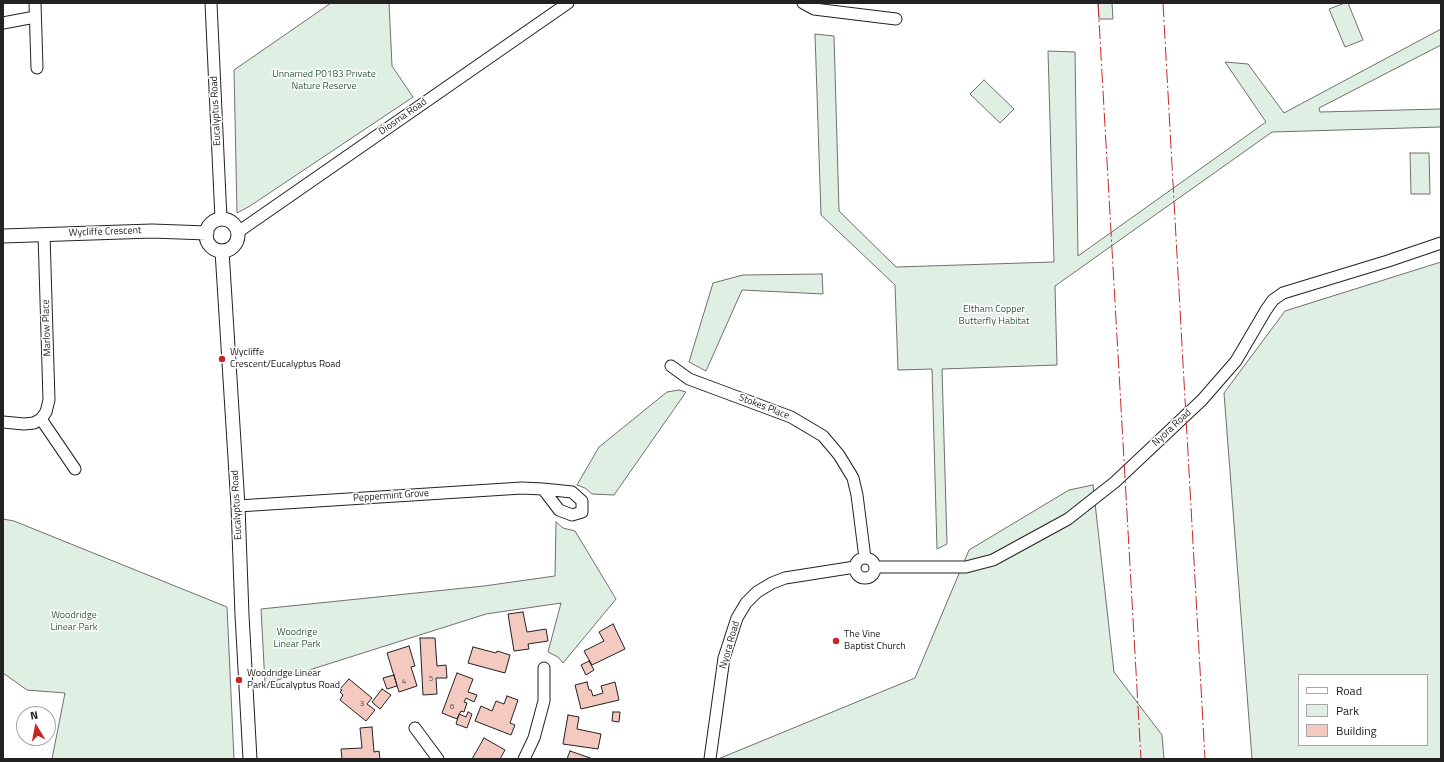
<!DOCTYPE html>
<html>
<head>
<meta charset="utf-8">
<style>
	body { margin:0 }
	#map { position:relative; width:1444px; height:762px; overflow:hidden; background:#fff; font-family:"Titillium Web",sans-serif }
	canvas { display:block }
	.frame { position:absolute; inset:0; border:4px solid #222; pointer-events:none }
	.legend { position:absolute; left:1298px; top:674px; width:130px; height:72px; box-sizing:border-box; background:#fff; border:1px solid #a7a7a7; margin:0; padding:5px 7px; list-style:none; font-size:12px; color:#222 }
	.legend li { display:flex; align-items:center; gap:8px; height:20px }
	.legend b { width:20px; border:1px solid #a7a7a7 }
	.north { position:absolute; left:16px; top:706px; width:40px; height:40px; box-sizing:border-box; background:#fff; border:1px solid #a7a7a7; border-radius:50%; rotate:350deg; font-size:11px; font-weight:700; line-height:16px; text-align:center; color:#222 }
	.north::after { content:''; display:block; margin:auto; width:14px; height:18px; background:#c62828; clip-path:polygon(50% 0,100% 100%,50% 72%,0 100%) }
</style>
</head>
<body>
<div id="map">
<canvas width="1444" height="762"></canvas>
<div class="frame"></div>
<ul class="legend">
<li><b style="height:5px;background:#fff"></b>Road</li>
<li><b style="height:11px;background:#e0efe3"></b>Park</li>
<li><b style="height:11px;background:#f3c9c0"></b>Building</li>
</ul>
<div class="north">N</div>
</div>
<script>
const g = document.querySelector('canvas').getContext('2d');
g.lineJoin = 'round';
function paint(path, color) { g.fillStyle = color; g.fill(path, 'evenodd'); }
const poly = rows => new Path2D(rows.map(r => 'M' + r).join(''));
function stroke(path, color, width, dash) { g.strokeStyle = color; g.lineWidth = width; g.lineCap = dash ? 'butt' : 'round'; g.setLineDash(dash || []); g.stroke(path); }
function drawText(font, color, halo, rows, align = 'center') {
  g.font = font + ' "Titillium Web",sans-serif'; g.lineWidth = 3; g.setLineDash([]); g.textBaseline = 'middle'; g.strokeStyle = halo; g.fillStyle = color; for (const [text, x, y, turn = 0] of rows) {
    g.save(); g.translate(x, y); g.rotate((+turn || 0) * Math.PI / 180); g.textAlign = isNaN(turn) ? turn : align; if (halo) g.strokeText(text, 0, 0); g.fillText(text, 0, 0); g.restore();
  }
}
const green = poly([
	[331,3,389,3,392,66,413,97,250,206,237,213,234,70,331,3],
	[1098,3,1112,3,1113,19,1099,19,1098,3],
	[1345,3,1348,3,1363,40,1345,47,1329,9,1345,3],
	[1441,29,1441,45,1319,108,1320,112,1441,109,1441,127,1272,132,1055,286,1057,365,942,369,947,544,937,549,932,369,898,370,895,285,821,215,815,34,834,36,839,211,896,267,1054,262,1048,51,1075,52,1078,256,1266,122,1225,62,1248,64,1284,113,1441,29],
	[984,80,1014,109,1000,123,970,94,984,80],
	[1410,153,1429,153,1430,194,1411,194,1410,153],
	[1441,262,1441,759,1252,759,1224,393,1285,311,1441,262],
	[1299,675,1427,675,1427,745,1299,745,1299,675],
	[822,274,823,294,742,290,706,371,689,362,713,283,743,275,822,274],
	[679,390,686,392,614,495,592,494,585,488,577,485,599,447,667,392,679,390],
	[1093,485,1114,672,1162,735,1164,759,718,759,915,678,969,550,1069,490,1093,485],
	[3,519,14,521,227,607,234,759,52,759,65,693,27,690,3,673,3,519],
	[556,522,563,528,575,531,616,599,563,663,558,657,548,652,561,603,486,614,265,684,261,609,484,586,555,576,556,522]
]);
paint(green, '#e0efe3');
stroke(green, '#6f6f6f', 1);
const building = poly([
	[523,612,527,632,546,629,548,641,528,644,529,649,514,651,508,614,523,612],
	[613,624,625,649,592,665,584,651,604,641,599,632,613,624],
	[420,638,435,638,437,666,446,665,447,678,436,678,437,694,423,695,420,638],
	[409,646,415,666,411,667,417,686,399,692,387,653,409,646],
	[473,647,496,653,497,651,510,655,505,673,468,663,473,647],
	[589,661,594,670,586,675,581,665,589,661],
	[457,673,473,679,468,692,477,695,474,702,466,698,464,702,467,703,464,712,461,711,457,719,442,713,457,673],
	[394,675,397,686,387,689,383,678,394,675],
	[349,679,372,698,367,704,375,710,366,721,340,700,343,695,340,692,342,690,340,689,349,679],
	[587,682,589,690,591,690,593,696,603,693,601,686,615,682,619,700,581,709,575,685,587,682],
	[382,689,391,695,380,709,372,702,382,689],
	[507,696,518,700,510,723,515,725,511,735,475,721,481,706,492,711,496,701,504,704,507,696],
	[468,712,472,714,467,728,456,724,459,714,466,717,468,712],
	[613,712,620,712,619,722,612,721,613,712],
	[568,715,579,717,577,729,601,734,598,749,563,744,568,715],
	[372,727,374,752,379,751,380,759,342,759,341,749,362,748,360,728,372,727],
	[484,738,505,750,500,759,472,759,484,738],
	[570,751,593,759,567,759,570,751]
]);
paint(building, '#f3c9c0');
stroke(building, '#222', 1);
const minor = poly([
	[35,3,37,68],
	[211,3,221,219],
	[803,3,814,9,896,19],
	[3,23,35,17],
	[238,232,568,3],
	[671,366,689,379,791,417,823,436,839,455,853,478,857,495,865,558],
	[41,419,75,469],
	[3,422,24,424,34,423,41,419,46,412,49,400,44,234],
	[238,506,522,488,543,489,572,492,582,501,582,512,572,515,559,510,543,489],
	'855 568a10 10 0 1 1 20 0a10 10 0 1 1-20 0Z',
	[875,567,966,567,993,560,1068,519,1115,482,1202,400,1236,361,1266,310,1273,300,1283,293,1388,261,1441,243],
	[415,728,438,759],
	[524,759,534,738,544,701,544,668],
	[710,759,724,658,737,618,746,603,757,592,772,583,785,578,855,567]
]);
const tertiary = poly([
	'206 235a16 16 0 1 1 32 0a16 16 0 1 1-32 0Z',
	[3,236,152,231,207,233],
	[222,251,238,506,242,615,250,759]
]);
stroke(minor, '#222', 13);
stroke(tertiary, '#222', 15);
stroke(minor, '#fff', 11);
stroke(tertiary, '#fff', 13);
stroke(poly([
	[1098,3,1141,759],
	[1163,3,1205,759]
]), '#c62828', 1, [14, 3, 2, 3]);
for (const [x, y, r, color] of [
	[222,359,4,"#c62828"],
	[836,641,4,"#c62828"],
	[239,680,4,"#c62828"]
]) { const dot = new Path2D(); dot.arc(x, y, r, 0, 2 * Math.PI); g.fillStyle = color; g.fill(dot); stroke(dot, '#fff', 1.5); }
drawText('8px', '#564c4a', null, [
	["5",431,679],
	["4",404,682],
	["3",362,704],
	["6",452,707]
]);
drawText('10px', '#2f5e38', '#fff', [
	["Unnamed P0183 Private",324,75],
	["Nature Reserve",324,87],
	["Eltham Copper",994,310],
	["Butterfly Habitat",994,322],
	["Woodridge",74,616],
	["Linear Park",74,628],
	["Woodrige",297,633],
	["Linear Park",297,645]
]);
drawText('10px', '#222', '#fff', [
	["Eucalyptus Road",216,111,-93],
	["Diosma Road",403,117,-35],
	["Wycliffe Crescent",105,232,-2],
	["Marlow Place",47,328,-92],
	["Stokes Place",764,407,21],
	["Nyora Road",1172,428,-43],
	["Peppermint Grove",391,496,-4],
	["Eucalyptus Road",237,505,-93],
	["Nyora Road",730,645,-74]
]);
drawText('10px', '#222', '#fff', [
	["Wycliffe",230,353],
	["Crescent/Eucalyptus Road",230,365],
	["The Vine",844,635],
	["Baptist Church",844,647],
	["Woodridge Linear",247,674],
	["Park/Eucalyptus Road",247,686]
], 'left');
</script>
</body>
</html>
